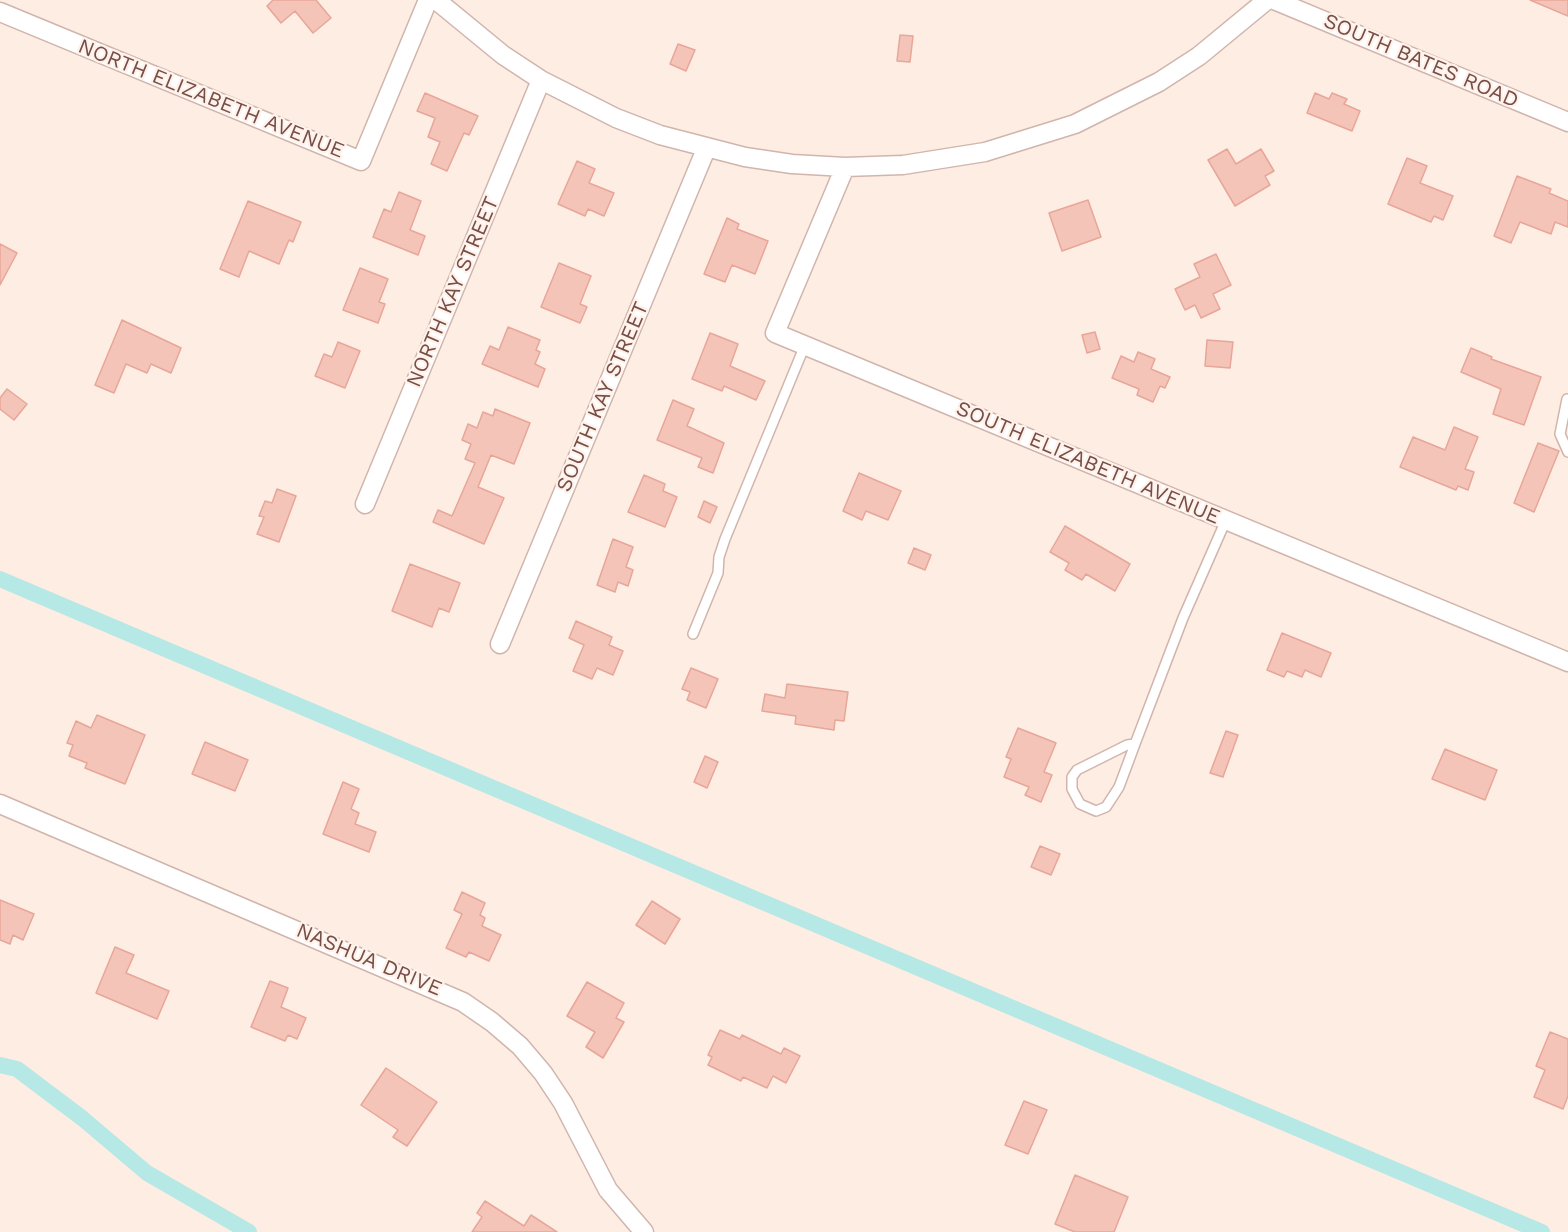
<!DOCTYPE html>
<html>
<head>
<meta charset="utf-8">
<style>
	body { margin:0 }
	canvas { display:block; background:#fdede3 }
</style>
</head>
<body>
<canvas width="1568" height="1232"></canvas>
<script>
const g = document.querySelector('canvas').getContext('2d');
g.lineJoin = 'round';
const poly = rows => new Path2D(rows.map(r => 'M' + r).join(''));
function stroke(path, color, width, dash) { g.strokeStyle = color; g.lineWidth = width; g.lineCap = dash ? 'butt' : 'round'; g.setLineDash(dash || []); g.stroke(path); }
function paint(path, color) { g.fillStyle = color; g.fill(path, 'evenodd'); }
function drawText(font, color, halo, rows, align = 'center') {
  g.font = font + ' "Work Sans",sans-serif'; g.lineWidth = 4.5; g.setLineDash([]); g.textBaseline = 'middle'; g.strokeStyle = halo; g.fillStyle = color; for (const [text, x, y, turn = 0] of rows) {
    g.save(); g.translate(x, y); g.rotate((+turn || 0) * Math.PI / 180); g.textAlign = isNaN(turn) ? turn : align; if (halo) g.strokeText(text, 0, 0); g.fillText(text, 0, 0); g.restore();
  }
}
stroke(poly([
	[0,579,1542,1232],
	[0,1065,17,1069,82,1118,147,1173,249,1232]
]), '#b6e8e5', 16);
const building = poly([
	[273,0,316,0,331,18,313,33,295,11,281,23,267,6,273,0],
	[1530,0,1568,0,1568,16,1530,0],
	[900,35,913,36,910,62,897,61,900,35],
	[678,44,695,50,686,71,670,64,678,44],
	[425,93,478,116,469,135,464,133,447,171,431,164,440,142,428,137,435,118,417,111,425,93],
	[1315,93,1329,99,1332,93,1347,99,1344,104,1360,111,1352,131,1307,113,1315,93],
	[1227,149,1236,164,1261,149,1274,171,1265,176,1270,185,1235,206,1208,160,1227,149],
	[1407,158,1427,166,1420,183,1453,196,1443,220,1434,216,1431,222,1388,204,1407,158],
	[577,161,595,169,589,183,614,193,604,216,588,209,585,216,558,204,577,161],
	[1517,176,1551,189,1549,193,1568,201,1568,227,1555,222,1551,234,1520,222,1511,243,1494,236,1517,176],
	[399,192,421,201,410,230,425,236,418,255,373,237,384,209,391,212,399,192],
	[1088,200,1101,237,1062,251,1049,213,1088,200],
	[248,201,301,222,293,242,289,240,279,264,249,251,239,277,220,269,248,201],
	[727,218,739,224,737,229,768,241,755,274,732,265,725,282,704,274,727,218],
	[0,244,17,253,0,285,0,244],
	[1216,254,1231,285,1213,294,1220,309,1201,318,1195,305,1185,310,1175,289,1200,277,1194,264,1216,254],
	[559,263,591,276,580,304,587,307,580,323,541,307,559,263],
	[360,268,388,279,379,302,385,304,378,323,343,310,360,268],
	[122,320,181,348,171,373,151,364,147,373,126,364,114,393,95,385,122,320],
	[508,327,540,340,536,350,540,352,535,364,545,369,538,387,482,364,490,346,499,350,508,327],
	[1095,332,1100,349,1087,353,1082,335,1095,332],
	[710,333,738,344,730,366,765,381,756,400,724,386,722,391,692,379,710,333],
	[1207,340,1233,342,1230,368,1205,366,1207,340],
	[338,342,360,351,345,388,315,376,324,354,332,357,338,342],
	[1471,348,1492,357,1491,359,1541,377,1524,425,1493,414,1501,389,1461,372,1471,348],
	[1138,352,1155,359,1151,369,1170,377,1165,388,1160,386,1153,402,1137,395,1139,389,1112,378,1121,356,1134,362,1138,352],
	[7,389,27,404,14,420,0,409,0,398,7,389],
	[673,400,694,409,687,426,724,443,713,473,698,467,702,458,657,440,673,400],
	[495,409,530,423,514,464,491,455,478,487,504,498,484,544,433,522,438,510,452,516,475,463,465,459,471,444,462,440,468,424,477,428,483,412,493,416,495,409],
	[1454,427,1478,437,1465,469,1474,472,1468,490,1458,486,1456,490,1400,467,1413,437,1445,450,1454,427],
	[1538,443,1559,451,1534,512,1514,503,1538,443],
	[859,473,901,491,888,520,866,511,862,520,843,511,859,473],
	[644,475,665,484,663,491,677,497,665,527,628,512,644,475],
	[277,489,296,496,279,542,257,534,264,517,259,516,265,501,272,503,277,489],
	[704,501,717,507,710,523,698,517,704,501],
	[1065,526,1130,564,1115,591,1086,574,1082,580,1065,570,1069,563,1050,552,1065,526],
	[613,539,633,547,626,567,633,570,628,586,618,582,615,592,597,585,613,539],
	[914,548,931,555,925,570,908,563,914,548],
	[410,564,460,583,449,612,439,608,432,627,392,611,410,564],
	[576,621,612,637,609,645,623,651,613,675,597,668,592,679,573,671,584,645,569,638,576,621],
	[1282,633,1331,653,1321,677,1305,670,1302,677,1287,671,1284,677,1267,670,1282,633],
	[691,668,718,679,706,708,687,700,690,692,682,689,691,668],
	[787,684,848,692,844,721,835,720,834,730,795,724,796,716,762,711,765,694,785,698,787,684],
	[97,715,145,735,125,784,85,768,87,763,69,756,73,745,67,743,76,721,91,728,97,715],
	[1018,728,1056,743,1044,772,1052,775,1041,802,1025,795,1029,787,1004,777,1011,759,1006,757,1018,728],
	[1226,731,1238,735,1223,777,1210,773,1226,731],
	[205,742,248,760,235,791,192,774,205,742],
	[1445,749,1497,770,1485,800,1432,779,1445,749],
	[705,756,718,762,707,788,694,782,705,756],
	[343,782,359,789,351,809,359,813,355,824,376,832,369,852,323,834,343,782],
	[1040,846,1060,854,1051,875,1031,867,1040,846],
	[462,892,485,903,480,915,485,918,482,926,501,935,489,961,469,952,466,957,446,948,462,914,454,910,462,892],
	[0,900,34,914,23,940,13,935,10,944,0,940,0,900],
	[652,901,680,919,665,944,636,925,652,901],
	[115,947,134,955,126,973,169,991,157,1019,96,993,115,947],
	[270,981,288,988,281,1007,306,1018,297,1039,288,1035,285,1041,251,1027,270,981],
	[587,982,624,1003,616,1018,624,1022,603,1058,586,1047,595,1032,567,1016,587,982],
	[720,1030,740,1039,742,1035,781,1054,784,1048,800,1056,786,1083,773,1076,767,1088,743,1077,741,1081,708,1065,712,1057,708,1055,720,1030],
	[1550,1032,1568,1039,1568,1096,1563,1109,1534,1097,1545,1070,1536,1066,1550,1032],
	[386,1068,437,1102,407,1146,393,1137,398,1130,361,1105,386,1068],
	[1024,1101,1047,1110,1028,1154,1005,1145,1024,1101],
	[1075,1175,1128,1197,1114,1232,1075,1232,1055,1224,1075,1175],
	[485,1201,524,1226,531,1215,557,1232,472,1232,482,1217,477,1213,485,1201]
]);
paint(building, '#f4c4b9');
stroke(building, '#e8a699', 1.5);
const service = poly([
	[1567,399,1560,434,1568,452],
	[693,634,718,573,719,557,725,539,805,345],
	[1135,744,1127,745,1077,770,1072,777,1072,789,1080,804,1096,811,1106,807,1119,787,1135,744,1183,618,1226,520]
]);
const minor = poly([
	[436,0,503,55,541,80,616,118,660,135,745,157,792,164,845,167,903,165,985,152,1075,124,1159,82,1199,56,1267,0],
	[1274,0,1568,122],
	[0,12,361,161,428,0],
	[845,167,775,333,1568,662],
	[365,504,541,80],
	[500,644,706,149],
	[0,804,463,1002,492,1022,520,1046,543,1073,563,1103,608,1190,644,1232]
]);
stroke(service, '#d1b5ac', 12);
stroke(minor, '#d1b5ac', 21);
stroke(service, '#fff', 9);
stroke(minor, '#fff', 18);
drawText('21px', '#774e48', '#fff2ea', [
	["SOUTH BATES ROAD",1421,61,23],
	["NORTH ELIZABETH AVENUE",211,99,22],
	["NORTH KAY STREET",453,292,-67],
	["SOUTH KAY STREET",603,397,-67],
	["SOUTH ELIZABETH AVENUE",1088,463,23],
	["NASHUA DRIVE",369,960,23]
]);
</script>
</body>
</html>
